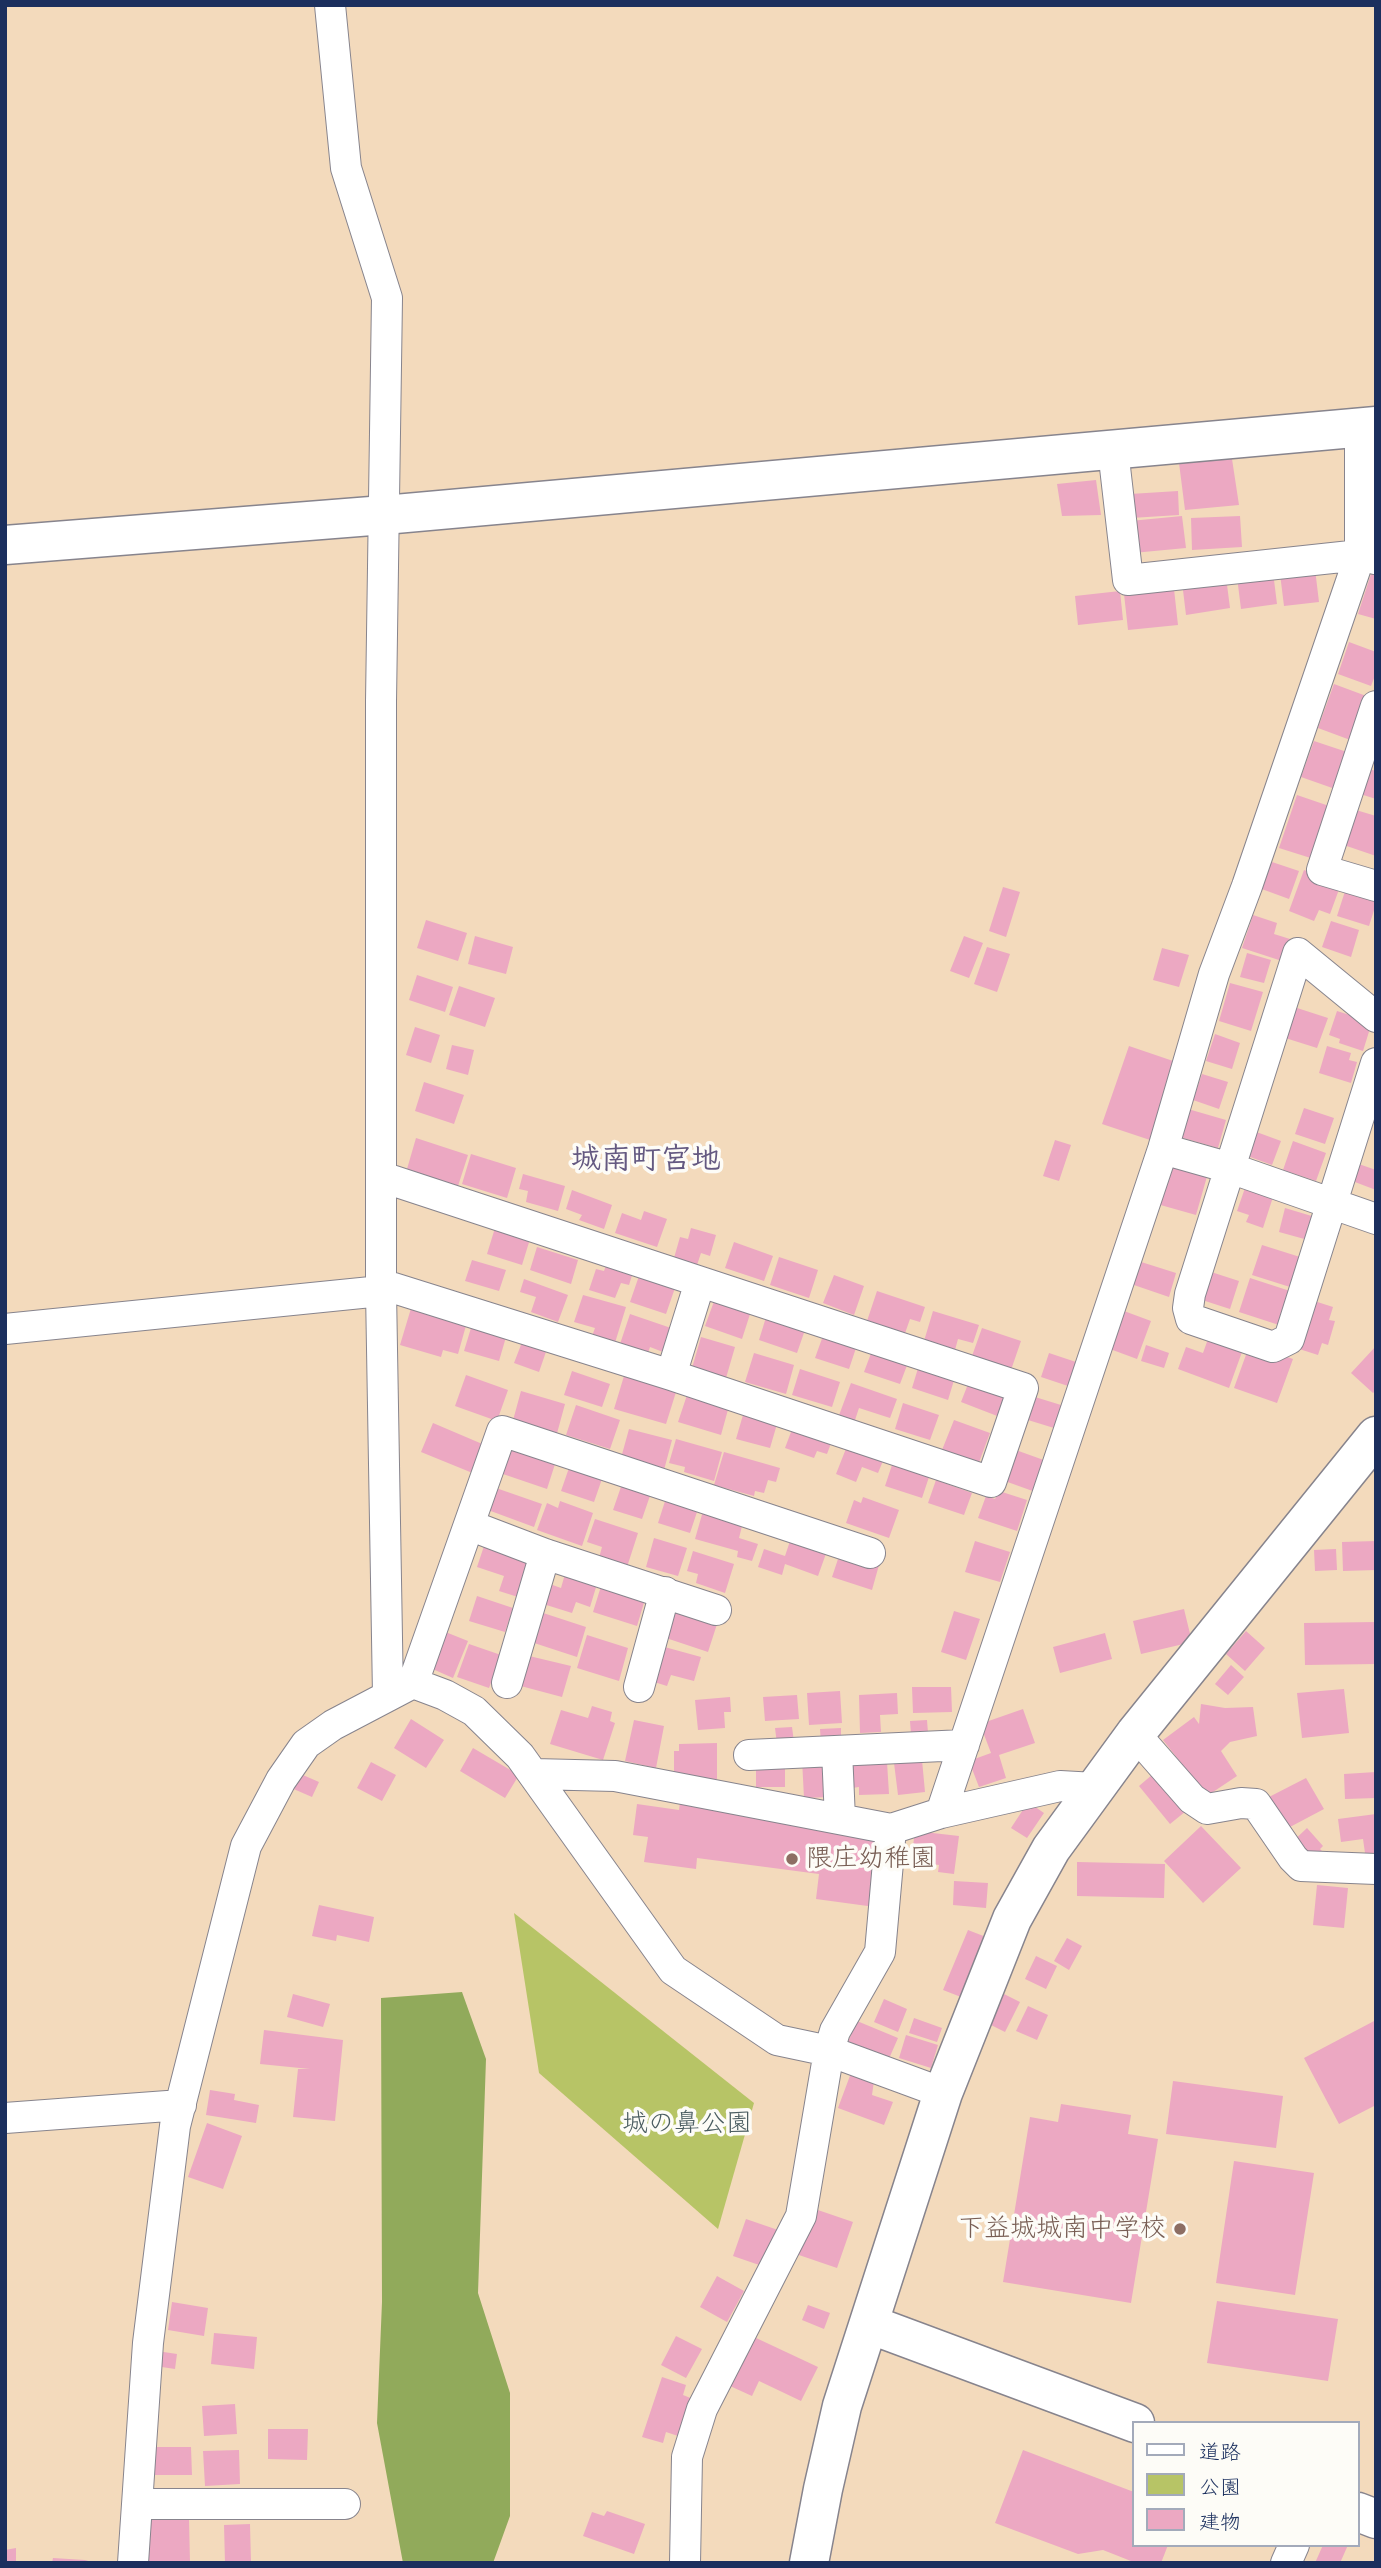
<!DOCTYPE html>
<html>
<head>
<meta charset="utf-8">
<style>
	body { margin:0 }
	#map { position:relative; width:1381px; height:2568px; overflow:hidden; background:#f3dabc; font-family:"Comic Neue","Klee One",sans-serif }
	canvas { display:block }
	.frame { position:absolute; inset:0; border:7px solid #1b2f5e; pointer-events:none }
	.legend { position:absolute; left:1132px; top:2421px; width:228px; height:126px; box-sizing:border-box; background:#fdfcf7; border:2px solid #a3aaba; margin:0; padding:9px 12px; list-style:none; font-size:21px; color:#1b2f5e }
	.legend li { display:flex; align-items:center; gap:14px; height:35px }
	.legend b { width:35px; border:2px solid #a3aaba }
</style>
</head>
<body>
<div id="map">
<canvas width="1381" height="2568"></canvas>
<div class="frame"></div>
<ul class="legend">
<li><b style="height:9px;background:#fff"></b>道路</li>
<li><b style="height:19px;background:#b7c466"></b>公園</li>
<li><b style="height:19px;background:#eca8c2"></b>建物</li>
</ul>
</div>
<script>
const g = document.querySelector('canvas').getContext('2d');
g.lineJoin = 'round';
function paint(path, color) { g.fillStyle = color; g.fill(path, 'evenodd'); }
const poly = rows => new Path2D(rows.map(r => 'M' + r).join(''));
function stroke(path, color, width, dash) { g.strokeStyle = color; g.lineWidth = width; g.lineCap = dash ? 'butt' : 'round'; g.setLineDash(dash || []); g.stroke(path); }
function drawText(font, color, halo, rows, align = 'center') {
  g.font = font + ' "Comic Neue","Klee One",sans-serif'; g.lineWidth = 7; g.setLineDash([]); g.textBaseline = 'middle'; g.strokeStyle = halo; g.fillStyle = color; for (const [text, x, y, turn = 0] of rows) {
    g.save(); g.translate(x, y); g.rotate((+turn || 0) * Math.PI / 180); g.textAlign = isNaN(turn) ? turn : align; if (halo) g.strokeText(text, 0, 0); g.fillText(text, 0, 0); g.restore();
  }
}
paint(poly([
	[514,1913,754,2103,718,2229,539,2073]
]), '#b7c466');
paint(poly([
	[462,1992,486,2059,478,2293,510,2393,510,2516,493,2563,403,2563,377,2423,382,2302,381,1998]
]), '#91aa5b');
paint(poly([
	[1232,459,1239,505,1185,510,1179,463],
	[1096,480,1101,515,1062,516,1057,484],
	[1178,491,1179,515,1131,518,1130,494],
	[1182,516,1186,548,1133,553,1130,521],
	[1240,516,1242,547,1192,550,1191,518],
	[1315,569,1319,602,1284,606,1280,574],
	[1372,571,1376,572,1376,619,1358,614],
	[1273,572,1277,604,1241,609,1237,577],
	[1226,577,1230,608,1186,615,1182,582],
	[1174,589,1178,625,1128,630,1124,594],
	[1120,591,1123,620,1078,625,1075,596],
	[1349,642,1376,652,1376,673,1371,686,1338,674],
	[1334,684,1369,697,1353,741,1318,728],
	[1314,741,1350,753,1338,790,1301,777],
	[1365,768,1376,771,1376,799,1357,793],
	[1297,795,1335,808,1317,860,1279,848],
	[1346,807,1376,816,1376,856,1335,842],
	[1269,861,1299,871,1289,899,1259,888],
	[1304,870,1341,884,1330,914,1319,910,1314,921,1289,911],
	[1348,882,1376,891,1376,904,1369,926,1337,916],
	[1003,887,1020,892,1006,937,989,931],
	[1253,915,1277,923,1274,934,1290,939,1282,961,1242,948],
	[426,920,467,933,458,961,417,948],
	[1331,921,1359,930,1351,957,1322,947],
	[475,936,513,947,506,974,468,964],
	[964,936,983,943,969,978,950,971],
	[987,947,1010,954,997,992,974,984],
	[1162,948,1189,955,1179,987,1153,980],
	[1247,953,1271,960,1264,983,1240,977],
	[417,975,453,987,445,1012,409,1000],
	[1230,983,1263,992,1251,1031,1219,1021],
	[459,986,495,998,485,1027,449,1015],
	[1294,1007,1328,1018,1317,1048,1279,1036],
	[1337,1011,1372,1022,1363,1051,1339,1043,1340,1039,1329,1035],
	[415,1027,440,1035,431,1063,406,1055],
	[1215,1034,1240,1043,1232,1069,1206,1061],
	[452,1045,474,1050,468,1075,446,1069],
	[1129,1046,1179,1063,1153,1141,1102,1124],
	[1327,1046,1351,1053,1349,1060,1357,1062,1351,1083,1319,1073],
	[1202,1074,1228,1082,1219,1109,1193,1100],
	[424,1082,464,1095,454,1124,415,1111],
	[1304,1108,1334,1118,1325,1144,1295,1134],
	[1188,1109,1226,1120,1218,1148,1180,1137],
	[1251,1130,1281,1141,1272,1165,1242,1154],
	[416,1138,468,1155,458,1186,407,1169],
	[1055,1140,1071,1145,1059,1181,1043,1176],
	[1293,1141,1326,1153,1316,1181,1283,1170],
	[471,1154,516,1168,507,1198,462,1184],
	[1169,1162,1208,1173,1196,1215,1157,1204],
	[1353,1162,1376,1170,1376,1190,1347,1179],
	[523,1174,565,1186,558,1211,526,1202,528,1191,519,1189],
	[1245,1188,1273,1197,1263,1228,1246,1222,1249,1215,1237,1211],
	[572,1190,612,1205,604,1229,579,1220,582,1215,566,1209],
	[1285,1208,1315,1217,1308,1240,1279,1232],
	[644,1211,667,1219,657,1247,615,1233,622,1213,641,1220],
	[495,1228,530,1239,522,1265,487,1254],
	[691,1228,716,1235,710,1256,701,1253,697,1265,674,1258,680,1237,688,1239],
	[734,1242,773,1256,764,1281,725,1268],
	[1262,1245,1300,1257,1290,1287,1252,1275],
	[537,1247,578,1260,571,1284,530,1270],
	[779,1257,818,1270,809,1298,770,1285],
	[472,1260,506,1270,499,1291,465,1281],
	[608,1260,634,1269,629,1285,621,1283,615,1298,589,1290,596,1269,604,1271],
	[1138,1261,1176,1273,1169,1297,1131,1284],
	[1208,1271,1239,1281,1230,1309,1199,1299],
	[640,1273,676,1285,666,1314,630,1302],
	[834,1275,864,1286,854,1315,823,1303],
	[1250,1278,1290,1291,1279,1325,1239,1312],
	[524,1279,568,1295,558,1322,531,1312,536,1297,520,1292],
	[877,1291,925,1307,920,1322,910,1319,903,1339,865,1327],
	[583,1295,626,1307,614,1346,591,1339,595,1328,574,1322],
	[716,1296,752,1308,742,1339,705,1326],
	[1308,1299,1333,1307,1329,1320,1335,1321,1328,1345,1322,1343,1318,1355,1293,1347],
	[412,1305,467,1322,458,1354,443,1350,441,1357,400,1345],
	[933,1311,979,1325,973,1343,958,1339,955,1350,924,1341],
	[1124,1311,1151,1321,1137,1359,1110,1349],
	[630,1314,671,1328,663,1352,650,1347,647,1356,619,1347],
	[767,1314,806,1327,797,1353,759,1340],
	[471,1328,506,1337,499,1361,464,1351],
	[982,1328,1021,1341,1011,1370,972,1356],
	[824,1333,857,1345,849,1369,815,1358],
	[524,1337,548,1346,539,1372,514,1363],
	[701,1337,735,1347,726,1378,692,1368],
	[1208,1339,1242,1352,1229,1388,1178,1369,1186,1347,1203,1353],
	[1146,1345,1169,1353,1164,1368,1141,1361],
	[1376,1346,1376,1390,1373,1393,1351,1373],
	[873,1348,909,1360,900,1384,864,1372],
	[1270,1351,1293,1359,1277,1403,1234,1388,1247,1352],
	[754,1353,794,1365,786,1394,745,1382],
	[1049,1353,1085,1365,1077,1389,1041,1377],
	[919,1365,955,1377,948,1400,912,1388],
	[800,1369,840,1382,832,1407,792,1395],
	[572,1371,610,1384,602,1407,564,1395],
	[466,1375,508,1390,497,1421,455,1406],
	[624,1376,676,1392,666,1424,614,1409],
	[970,1379,1014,1396,1005,1419,961,1402],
	[851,1383,897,1399,890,1418,859,1408,854,1423,838,1418],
	[521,1391,565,1404,556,1437,512,1424],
	[687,1395,729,1406,721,1435,678,1422],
	[1035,1397,1074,1409,1067,1432,1028,1420],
	[903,1403,939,1415,930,1440,895,1429],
	[576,1405,620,1420,610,1449,566,1435],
	[743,1415,777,1424,770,1448,736,1439],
	[954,1420,990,1433,978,1465,942,1450],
	[433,1423,487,1446,475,1474,421,1452],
	[794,1424,833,1438,827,1454,817,1451,814,1458,785,1448],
	[629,1429,672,1440,664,1470,621,1458],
	[676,1439,722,1452,714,1481,684,1472,685,1467,669,1463],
	[849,1441,885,1456,878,1473,862,1467,856,1482,836,1474],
	[509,1446,556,1461,547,1489,500,1473],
	[1013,1449,1052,1463,1041,1494,1002,1480],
	[724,1452,780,1468,776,1482,768,1480,764,1493,755,1491,754,1496,714,1485],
	[894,1459,931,1471,922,1498,885,1486],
	[570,1465,603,1476,594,1502,561,1491],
	[936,1480,972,1493,964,1515,928,1503],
	[623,1481,652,1490,642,1519,613,1510],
	[496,1488,542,1504,534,1527,488,1510],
	[999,1491,1027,1500,1017,1531,978,1518,986,1496,995,1499],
	[667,1495,699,1506,690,1533,658,1523],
	[863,1497,899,1510,889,1538,846,1523,854,1500,861,1503],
	[560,1501,593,1513,582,1546,537,1530,547,1503,558,1508],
	[703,1511,743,1522,739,1538,758,1544,752,1561,737,1557,738,1551,695,1539],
	[595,1519,638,1533,627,1567,599,1558,602,1547,587,1542],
	[792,1535,828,1548,818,1576,785,1564,782,1575,758,1567,764,1549,785,1556],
	[654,1538,687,1548,678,1576,646,1567],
	[975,1541,1010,1552,1000,1582,965,1572],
	[1376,1541,1376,1570,1343,1571,1342,1542],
	[484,1546,530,1561,518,1597,499,1591,504,1576,477,1567],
	[1336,1549,1337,1570,1315,1571,1314,1550],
	[693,1551,734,1564,725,1593,696,1583,698,1574,687,1571],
	[846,1555,879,1565,872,1590,832,1577,838,1559,844,1561],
	[565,1574,597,1584,590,1607,576,1602,572,1613,540,1603,547,1583,561,1588],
	[602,1583,646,1596,637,1626,593,1612],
	[477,1596,513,1608,505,1632,469,1621],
	[673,1606,718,1621,708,1652,663,1637],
	[1184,1609,1192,1642,1141,1654,1133,1621],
	[534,1610,586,1627,577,1657,525,1640],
	[954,1611,980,1619,966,1660,941,1652],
	[1376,1622,1376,1664,1305,1665,1304,1623],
	[443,1631,468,1641,453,1678,428,1667],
	[1246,1631,1265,1648,1245,1671,1226,1654],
	[1105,1633,1112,1659,1060,1673,1053,1647],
	[587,1635,628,1648,619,1681,577,1668],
	[469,1644,501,1655,489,1688,457,1677],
	[661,1646,701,1657,694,1681,671,1675,667,1686,651,1681],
	[525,1655,571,1666,562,1697,517,1685],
	[1231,1665,1244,1677,1228,1695,1215,1684],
	[912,1687,951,1687,952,1712,913,1713],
	[1344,1689,1349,1733,1302,1738,1297,1693],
	[840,1691,842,1723,809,1725,807,1693],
	[897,1693,898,1714,880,1715,881,1732,860,1733,859,1695],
	[797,1695,799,1719,765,1721,763,1697],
	[730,1697,731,1712,724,1712,725,1728,698,1730,695,1700],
	[1201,1704,1225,1708,1253,1707,1257,1736,1230,1742,1221,1751,1237,1776,1207,1796,1163,1740,1194,1717,1199,1724],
	[592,1706,612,1712,610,1721,615,1723,603,1760,550,1744,561,1710,588,1718],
	[1023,1709,1035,1743,999,1755,1006,1778,979,1787,969,1761,991,1753,980,1724],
	[411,1719,444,1740,426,1768,394,1748],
	[634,1720,664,1726,656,1768,625,1761],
	[927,1720,928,1733,911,1734,910,1721],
	[792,1727,794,1742,777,1744,775,1728],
	[841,1728,841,1742,821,1743,820,1729],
	[717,1743,717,1779,674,1780,674,1751,679,1751,679,1744],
	[473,1748,519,1775,505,1798,460,1771],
	[828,1758,830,1797,804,1798,802,1759],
	[785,1760,785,1787,756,1787,756,1767],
	[922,1760,925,1792,898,1795,894,1763],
	[371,1762,396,1775,382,1801,357,1788],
	[887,1762,889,1794,859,1795,859,1787,852,1788,850,1764],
	[1159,1769,1191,1807,1170,1824,1139,1786],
	[296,1772,319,1782,312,1797,289,1787],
	[1376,1772,1376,1798,1345,1799,1344,1774],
	[1306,1778,1324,1809,1290,1827,1269,1797],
	[680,1802,885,1834,875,1907,816,1899,819,1874,697,1858,696,1869,644,1862,648,1837,633,1835,637,1804,679,1810],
	[1028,1802,1044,1813,1027,1838,1011,1828],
	[1376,1814,1376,1859,1366,1860,1363,1839,1341,1842,1338,1819],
	[1201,1826,1241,1868,1203,1903,1164,1861],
	[1307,1828,1323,1846,1320,1849,1327,1856,1318,1864,1290,1844],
	[915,1831,959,1836,954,1874,938,1872,939,1865,911,1861],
	[1077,1862,1165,1864,1164,1898,1077,1896],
	[954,1881,988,1883,986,1908,953,1905],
	[1317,1885,1348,1888,1344,1928,1313,1925],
	[319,1905,374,1917,369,1942,337,1935,336,1941,312,1936],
	[968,1930,986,1937,961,1997,943,1990],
	[1067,1938,1082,1946,1069,1970,1054,1961],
	[1036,1956,1057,1966,1046,1989,1025,1979],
	[1002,1993,1020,2002,1005,2032,987,2023],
	[293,1994,330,2004,323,2027,287,2017],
	[884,1999,907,2009,898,2032,874,2022],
	[1028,2006,1048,2015,1037,2040,1016,2031],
	[914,2018,942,2028,937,2042,909,2033],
	[1376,2020,1376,2105,1339,2124,1304,2058],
	[857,2021,898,2038,888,2061,847,2044],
	[264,2030,343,2040,335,2121,293,2117,298,2069,310,2069,260,2064],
	[906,2035,938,2045,931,2068,899,2058],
	[851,2073,874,2081,872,2095,893,2102,884,2125,838,2108],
	[1173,2081,1283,2096,1276,2148,1166,2134],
	[210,2090,235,2094,234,2100,259,2105,256,2123,206,2115],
	[1061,2104,1131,2115,1128,2134,1158,2139,1131,2303,1003,2282,1030,2117,1058,2122],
	[207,2123,242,2136,223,2189,188,2177],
	[1234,2161,1314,2173,1295,2295,1216,2283],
	[812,2208,853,2222,837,2268,796,2254],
	[746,2219,778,2230,765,2267,733,2256],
	[717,2276,744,2291,727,2322,700,2307],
	[1217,2301,1338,2319,1328,2381,1207,2363],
	[172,2302,208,2308,204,2336,168,2330],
	[808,2305,830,2313,824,2329,802,2320],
	[214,2333,257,2337,254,2369,211,2364],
	[676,2336,702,2349,686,2378,661,2365],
	[754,2337,818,2367,801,2401,759,2381,752,2396,730,2386],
	[157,2351,177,2354,175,2369,155,2366],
	[662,2377,686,2385,683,2395,693,2399,681,2437,666,2432,663,2443,642,2437],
	[235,2404,237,2434,204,2436,202,2406],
	[268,2429,308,2429,307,2460,268,2459],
	[154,2447,191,2447,192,2475,155,2475],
	[239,2450,240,2484,205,2486,203,2451],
	[1023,2450,1134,2492,1134,2545,1168,2545,1161,2563,1136,2563,1103,2550,1078,2554,995,2523],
	[607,2511,645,2524,634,2554,583,2536,592,2512,604,2516],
	[148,2519,189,2519,190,2563,149,2563],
	[250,2524,251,2563,225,2563,224,2525],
	[1323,2545,1348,2545,1340,2563,1315,2563],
	[16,2548,16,2563,5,2563,5,2550],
	[53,2558,85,2560,95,2563,52,2563]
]), '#eca8c2');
const street = poly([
	[330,5,346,168,387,298,381,701,381,1291,388,1695],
	[1113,450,1128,580,1360,555,1375,559],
	[1376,706,1322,870,1376,886],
	[1376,1017,1298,953,1190,1294,1188,1308,1191,1319,1273,1347,1289,1339,1376,1063],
	[1163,1149,1230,1168,1376,1219],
	[381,1284,671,1375,991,1482,1023,1388,382,1177],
	[5,1329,381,1291],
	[671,1375,700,1282],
	[469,1525,545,1554,716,1610],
	[413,1683,502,1431,870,1553],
	[507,1683,545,1554],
	[639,1687,665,1592],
	[1135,1734,1192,1799,1207,1809,1241,1803,1256,1804,1293,1858,1301,1866,1376,1869],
	[837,1751,840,1819],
	[749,1755,964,1745],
	[534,1774,615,1776,891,1829],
	[1095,1788,1060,1786,941,1813,1163,1149,1214,974,1247,886,1354,573,1360,555,1360,428],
	[5,2118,181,2105],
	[138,2504,345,2504],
	[133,2563,148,2343,175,2126,246,1846,281,1780,306,1744,333,1725,413,1683,445,1695,474,1711,520,1756,673,1970,777,2040,829,2051,943,2093],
	[685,2563,687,2457,702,2409,801,2216,829,2051,835,2031,880,1952,891,1829,941,1813],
	[1286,2563,1294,2545]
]);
const secondary = poly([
	[5,545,384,515,1376,426],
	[869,2324,1135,2423],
	[1358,2512,1376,2519],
	[809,2563,823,2489,842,2406,943,2093,1012,1919,1051,1849,1135,1734,1376,1436]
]);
stroke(street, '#87848d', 32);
stroke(secondary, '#87848d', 41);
stroke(street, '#fff', 30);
stroke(secondary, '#fff', 38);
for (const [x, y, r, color] of [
	[792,1859,7,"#8d6e63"],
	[1180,2229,7,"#8d6e63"]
]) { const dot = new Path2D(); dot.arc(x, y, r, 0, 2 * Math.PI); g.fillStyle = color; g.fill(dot); stroke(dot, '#fdfcf7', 2.5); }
drawText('26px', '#785e54', '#fdfcf7', [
	["隈庄幼稚園",806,1859],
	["下益城城南中学校",1166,2229,"right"]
], 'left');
drawText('26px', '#4a5c60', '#fdfcf7', [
	["城の鼻公園",687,2124]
]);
drawText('bold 30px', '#645981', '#fdfcf7', [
	["城南町宮地",646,1160]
]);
</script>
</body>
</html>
